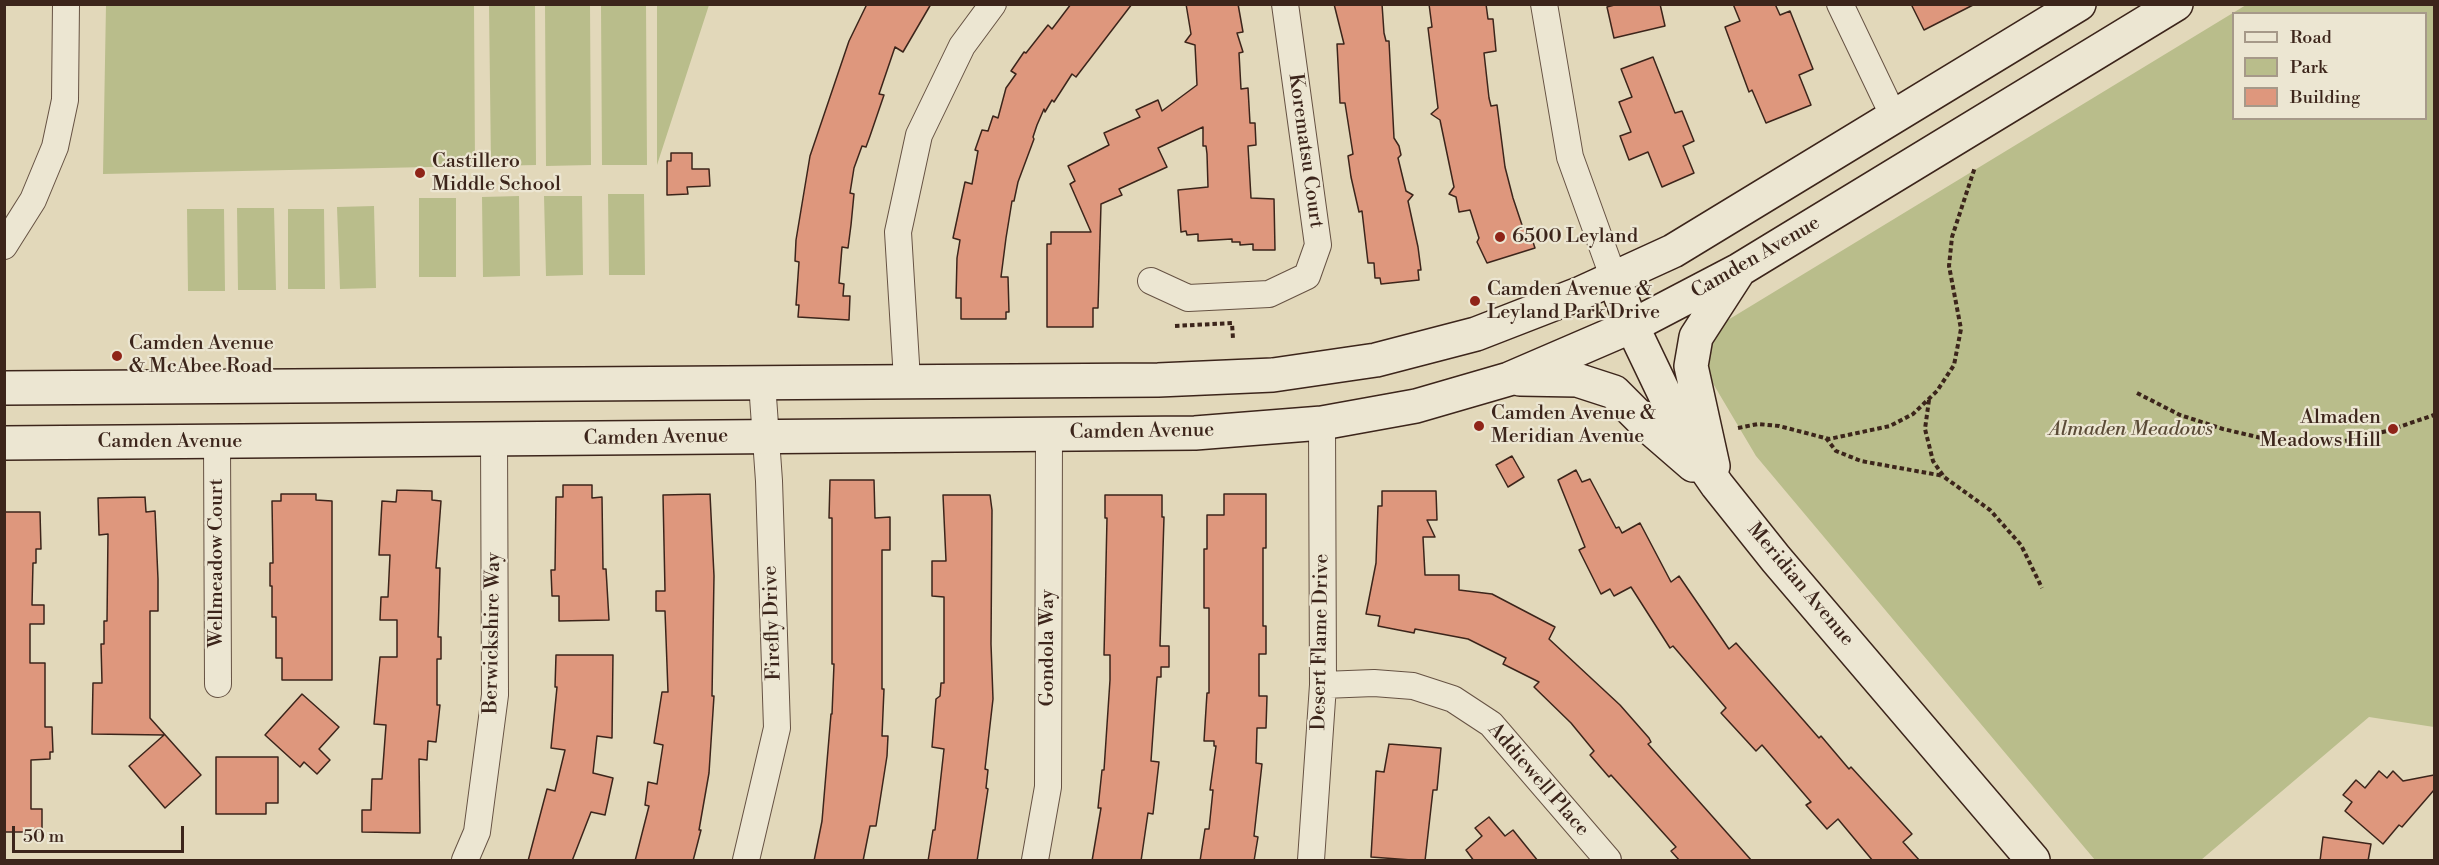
<!DOCTYPE html>
<html>
<head>
<meta charset="utf-8">
<style>
	body { margin:0 }
	#map { position:relative; width:2439px; height:865px; overflow:hidden; background:#e2d8ba; font-family:"Libre Bodoni",serif }
	canvas { display:block }
	.frame { position:absolute; inset:0; border:6px solid #3c251b; pointer-events:none }
	.legend { position:absolute; left:2232px; top:12px; width:195px; height:108px; box-sizing:border-box; background:#ece6d2; border:2px solid #a69989; margin:0; padding:8px 10px; list-style:none; font-size:18px; color:#3c251b }
	.legend li { display:flex; align-items:center; gap:12px; height:30px }
	.legend b { width:30px; border:2px solid #a69989 }
	.scale { position:absolute; left:12px; top:826px; width:172px; height:27px; box-sizing:border-box; border:3px solid #3c251b; border-top:0; padding-left:8px; font-size:18px; line-height:21px; white-space:nowrap; color:#3c251b; -webkit-text-stroke:4px #ece6d2; paint-order:stroke }
</style>
</head>
<body>
<div id="map">
<canvas width="2439" height="865"></canvas>
<div class="frame"></div>
<ul class="legend">
<li><b style="height:8px;background:#ece6d2"></b>Road</li>
<li><b style="height:16px;background:#b9bd8b"></b>Park</li>
<li><b style="height:16px;background:#de977d"></b>Building</li>
</ul>
<div class="scale">50 m</div>
</div>
<script>
const g = document.querySelector('canvas').getContext('2d');
g.lineJoin = 'round';
function paint(path, color) { g.fillStyle = color; g.fill(path, 'evenodd'); }
const poly = rows => new Path2D(rows.map(r => 'M' + r).join(''));
function stroke(path, color, width, dash) { g.strokeStyle = color; g.lineWidth = width; g.lineCap = dash ? 'butt' : 'round'; g.setLineDash(dash || []); g.stroke(path); }
function drawText(font, color, halo, rows, align = 'center') {
  g.font = font + ' "Libre Bodoni",serif'; g.lineWidth = 4.5; g.setLineDash([]); g.textBaseline = 'middle'; g.strokeStyle = halo; g.fillStyle = color; for (const [text, x, y, turn = 0] of rows) {
    g.save(); g.translate(x, y); g.rotate((+turn || 0) * Math.PI / 180); g.textAlign = isNaN(turn) ? turn : align; if (halo) g.strokeText(text, 0, 0); g.fillText(text, 0, 0); g.restore();
  }
}
paint(poly([
	[106,5,474,5,475,166,103,174],
	[489,5,535,5,536,165,491,166],
	[545,5,590,5,591,165,546,166],
	[601,5,646,5,647,165,602,165],
	[657,5,709,5,657,165],
	[2246,5,2434,5,2434,727,2369,717,2201,860,2095,860,1756,456,1705,370,1706,347,1718,326],
	[2234,14,2426,14,2426,118,2234,118],
	[608,194,644,194,645,275,609,275],
	[519,196,520,276,483,277,482,197],
	[544,196,582,196,583,275,546,276],
	[419,198,456,198,456,277,419,277],
	[374,206,376,288,340,289,337,207],
	[237,208,274,208,276,290,238,290],
	[187,209,224,209,225,291,188,291],
	[288,209,324,209,325,289,288,289]
]), '#b9bd8b');
const building = poly([
	[867,4,931,4,903,52,895,47,879,94,884,95,870,136,866,147,862,146,854,168,850,193,854,194,851,225,848,248,842,247,839,283,844,284,843,296,850,296,849,320,798,317,799,305,796,305,799,262,795,261,796,240,810,156,849,41,867,4],
	[1071,4,1132,4,1076,77,1072,74,1054,102,1052,100,1045,112,1044,109,1037,125,1033,137,1034,139,1018,182,1014,201,1012,201,1006,238,1001,277,1008,277,1009,312,1006,312,1006,319,961,319,961,298,956,298,957,258,960,240,953,238,965,182,972,184,978,151,975,150,982,130,988,131,993,116,998,118,1006,88,1016,74,1011,71,1024,52,1026,53,1048,25,1052,29,1071,4],
	[1186,4,1238,4,1243,32,1237,33,1243,52,1239,53,1241,89,1248,88,1250,123,1255,123,1256,145,1248,146,1251,198,1274,199,1275,250,1253,250,1253,244,1240,245,1240,242,1232,242,1232,239,1198,241,1198,234,1187,235,1186,231,1181,232,1178,190,1208,187,1207,154,1206,146,1203,146,1203,127,1158,148,1167,167,1119,189,1122,195,1101,204,1098,308,1093,308,1093,327,1047,327,1047,244,1051,244,1051,232,1091,232,1070,184,1075,181,1068,166,1109,145,1104,133,1140,117,1136,110,1158,100,1162,111,1197,85,1195,45,1185,42,1191,34,1186,4],
	[1334,4,1382,4,1384,33,1386,41,1389,41,1394,138,1399,146,1401,155,1398,158,1406,191,1413,195,1408,201,1418,247,1421,270,1418,270,1419,280,1381,284,1380,278,1375,278,1374,263,1368,263,1362,211,1359,212,1351,177,1348,156,1353,154,1345,103,1340,103,1337,44,1344,44,1334,4],
	[1429,4,1486,4,1488,19,1493,19,1496,51,1484,53,1489,98,1491,106,1497,105,1505,167,1513,198,1523,228,1528,227,1535,248,1487,263,1477,242,1479,238,1470,210,1459,212,1456,197,1449,194,1454,187,1440,120,1431,114,1438,108,1428,28,1432,27,1429,4],
	[1618,4,1660,4,1665,26,1614,38,1607,7,1618,4],
	[1733,4,1775,4,1780,15,1790,11,1813,69,1799,75,1811,105,1766,123,1752,90,1749,92,1725,27,1740,21,1733,4],
	[1911,4,1975,4,1924,30,1911,4],
	[1653,57,1675,113,1682,111,1694,141,1683,146,1694,173,1662,187,1648,152,1629,160,1620,136,1631,132,1619,102,1632,97,1621,69,1653,57],
	[671,153,692,153,692,169,709,169,710,186,687,187,688,194,667,195,667,161,671,161,671,153],
	[1512,456,1524,477,1508,487,1496,465,1512,456],
	[1576,470,1582,482,1590,479,1616,528,1619,527,1622,533,1640,523,1671,582,1679,576,1729,649,1736,643,1819,738,1821,736,1849,769,1851,767,1893,813,1912,834,1903,842,1920,861,1873,861,1838,819,1827,829,1806,805,1811,802,1762,745,1756,751,1721,713,1726,708,1673,646,1670,648,1631,587,1614,596,1610,589,1601,594,1579,550,1585,547,1558,480,1576,470],
	[830,480,874,480,875,518,890,517,890,550,882,550,882,689,884,689,882,736,888,736,887,756,876,826,870,826,863,861,814,861,822,821,831,714,832,714,834,664,832,664,832,518,829,518,830,480],
	[563,485,592,485,592,498,602,497,603,569,606,569,609,620,559,621,559,596,552,596,551,570,555,570,556,497,563,497,563,485],
	[397,490,432,491,432,500,441,501,436,568,440,568,438,637,441,637,441,659,437,659,437,705,440,705,436,742,428,741,427,760,419,759,420,833,362,832,362,810,371,810,372,779,382,779,386,725,374,724,380,657,397,657,397,620,380,620,381,597,388,597,390,555,379,555,382,501,396,502,397,490],
	[1382,491,1436,491,1437,520,1427,520,1435,537,1423,537,1425,575,1459,575,1459,590,1492,594,1555,627,1549,639,1620,705,1649,738,1651,742,1648,744,1752,861,1680,861,1671,851,1676,847,1611,775,1609,777,1590,755,1594,751,1571,723,1534,687,1539,682,1503,664,1506,658,1468,639,1415,629,1414,633,1378,626,1380,616,1366,614,1376,563,1378,506,1382,506,1382,491],
	[281,494,316,494,316,500,332,501,332,680,282,680,282,658,276,658,276,617,272,617,272,586,270,586,270,563,273,563,272,501,281,501,281,494],
	[710,494,714,576,712,696,714,696,709,773,699,830,701,830,693,861,635,861,649,806,645,805,648,782,657,784,663,745,654,743,662,692,668,692,665,611,656,611,656,591,665,591,663,495,710,494],
	[1224,494,1266,494,1266,548,1263,548,1263,626,1266,626,1266,654,1259,654,1259,696,1267,696,1266,728,1257,728,1256,763,1262,764,1254,836,1258,837,1254,861,1200,861,1205,829,1209,829,1213,790,1210,790,1216,746,1214,746,1214,741,1204,741,1207,693,1209,693,1209,608,1204,608,1204,549,1207,549,1207,515,1224,515,1224,494],
	[943,495,990,495,992,510,991,644,993,699,985,769,988,770,986,788,988,789,977,861,928,861,933,830,935,830,944,749,932,747,936,699,940,696,941,683,944,683,944,597,932,596,932,561,946,561,943,495],
	[1105,495,1162,495,1162,517,1164,517,1160,646,1169,646,1169,667,1161,667,1161,677,1157,677,1151,761,1159,762,1153,814,1148,813,1141,861,1092,861,1101,808,1098,808,1102,770,1104,770,1110,680,1110,655,1104,655,1107,518,1105,518,1105,495],
	[145,497,146,512,155,511,158,579,158,611,150,611,150,718,201,775,165,808,129,766,164,735,92,734,93,683,102,683,101,644,104,644,104,621,107,621,108,534,99,535,98,498,145,497],
	[4,512,40,512,41,549,36,549,36,563,33,563,32,605,44,605,44,624,30,624,30,663,45,663,45,727,52,727,53,752,50,752,50,759,31,760,31,809,42,809,42,832,4,832,4,512],
	[556,655,613,655,612,738,597,736,593,773,613,778,605,815,591,812,572,861,528,861,547,789,555,791,565,750,551,748,557,687,555,687,556,655],
	[302,694,339,727,319,749,330,760,317,774,304,762,300,767,265,735,302,694],
	[1389,744,1441,748,1437,790,1433,790,1425,861,1371,857,1376,771,1384,772,1389,744],
	[216,757,278,757,278,803,266,803,266,814,216,814,216,757],
	[2379,771,2387,778,2393,771,2403,781,2434,775,2434,790,2402,827,2399,825,2383,844,2345,811,2352,802,2343,795,2356,780,2365,788,2379,771],
	[1489,817,1505,836,1513,830,1538,861,1474,861,1466,850,1482,836,1475,828,1489,817],
	[2323,837,2371,844,2368,861,2320,861,2323,837]
]);
paint(building, '#de977d');
stroke(building, '#3c251b', 1.5);
const street = poly([
	[1544,4,1570,157,1614,279],
	[1840,4,1894,117],
	[4,246,33,200,55,147,65,100,66,4],
	[1151,281,1188,298,1269,294,1307,276,1318,245,1285,4],
	[907,380,898,232,919,135,962,46,993,4],
	[217,442,218,684],
	[1323,685,1374,683,1413,686,1453,699,1491,724,1608,860],
	[465,860,477,832,495,695,494,439],
	[746,860,777,728,769,481,762,383],
	[1035,860,1048,787,1049,434],
	[1311,860,1323,685,1322,423]
]);
const secondary = poly([
	[1614,279,1632,326,1688,443,1717,485,1776,559,2033,860],
	[1520,379,1577,380,1614,392,1648,426,1693,465],
	[4,388,1158,380,1273,375,1376,360,1476,334,1579,294,1673,251,2079,4],
	[4,443,1195,433,1322,423,1416,406,1509,379,1632,326,1739,270,2176,4],
	[1713,466,1691,366,1696,337,1738,272]
]);
stroke(street, '#665243', 28);
stroke(secondary, '#3c251b', 36);
stroke(poly([
	[1175,326,1232,323,1233,339],
	[2137,393,2180,415,2223,429,2283,443,2337,443,2387,431,2434,415],
	[1929,400,1925,429,1933,461,1944,477,1990,510,2021,545,2042,588],
	[1738,428,1758,424,1779,426,1829,439,1890,426,1913,414,1937,391,1954,365,1961,329,1949,266,1952,237,1975,167],
	[1826,438,1836,451,1861,461,1944,476]
]), '#3c251b', 4, [4.5, 3]);
stroke(street, '#ece6d2', 26);
stroke(secondary, '#ece6d2', 33);
for (const [x, y, r, color] of [
	[420,173,6,"#8f2418"],
	[1500,237,6,"#8f2418"],
	[1475,301,6,"#8f2418"],
	[117,356,6,"#8f2418"],
	[1479,426,6,"#8f2418"],
	[2393,429,6,"#8f2418"]
]) { const dot = new Path2D(); dot.arc(x, y, r, 0, 2 * Math.PI); g.fillStyle = color; g.fill(dot); stroke(dot, '#ece6d2', 2); }
drawText('20px', '#3c251b', '#ece6d2', [
	["Korematsu Court",1305,151,82],
	["Camden Avenue",1756,258,-30],
	["Camden Avenue",1142,432,-1],
	["Camden Avenue",656,438,-1],
	["Camden Avenue",170,442],
	["Wellmeadow Court",217,563,-90],
	["Meridian Avenue",1800,585,50],
	["Firefly Drive",773,623,-92],
	["Berwickshire Way",493,633,-89],
	["Desert Flame Drive",1321,642,-89],
	["Gondola Way",1048,648,-90],
	["Addiewell Place",1538,780,49]
]);
drawText('20px', '#3c251b', '#ece6d2', [
	["Castillero",432,162],
	["Middle School",432,185],
	["6500 Leyland",1512,237],
	["Camden Avenue &",1487,290],
	["Leyland Park Drive",1487,313],
	["Camden Avenue",129,344],
	["& McAbee Road",129,367],
	["Camden Avenue &",1491,414],
	["Meridian Avenue",1491,437],
	["Almaden",2381,418,"right"],
	["Meadows Hill",2381,441,"right"]
], 'left');
drawText('italic 20px', '#5b4b37', '#ece6d2', [
	["Almaden Meadows",2131,430]
]);
</script>
</body>
</html>
